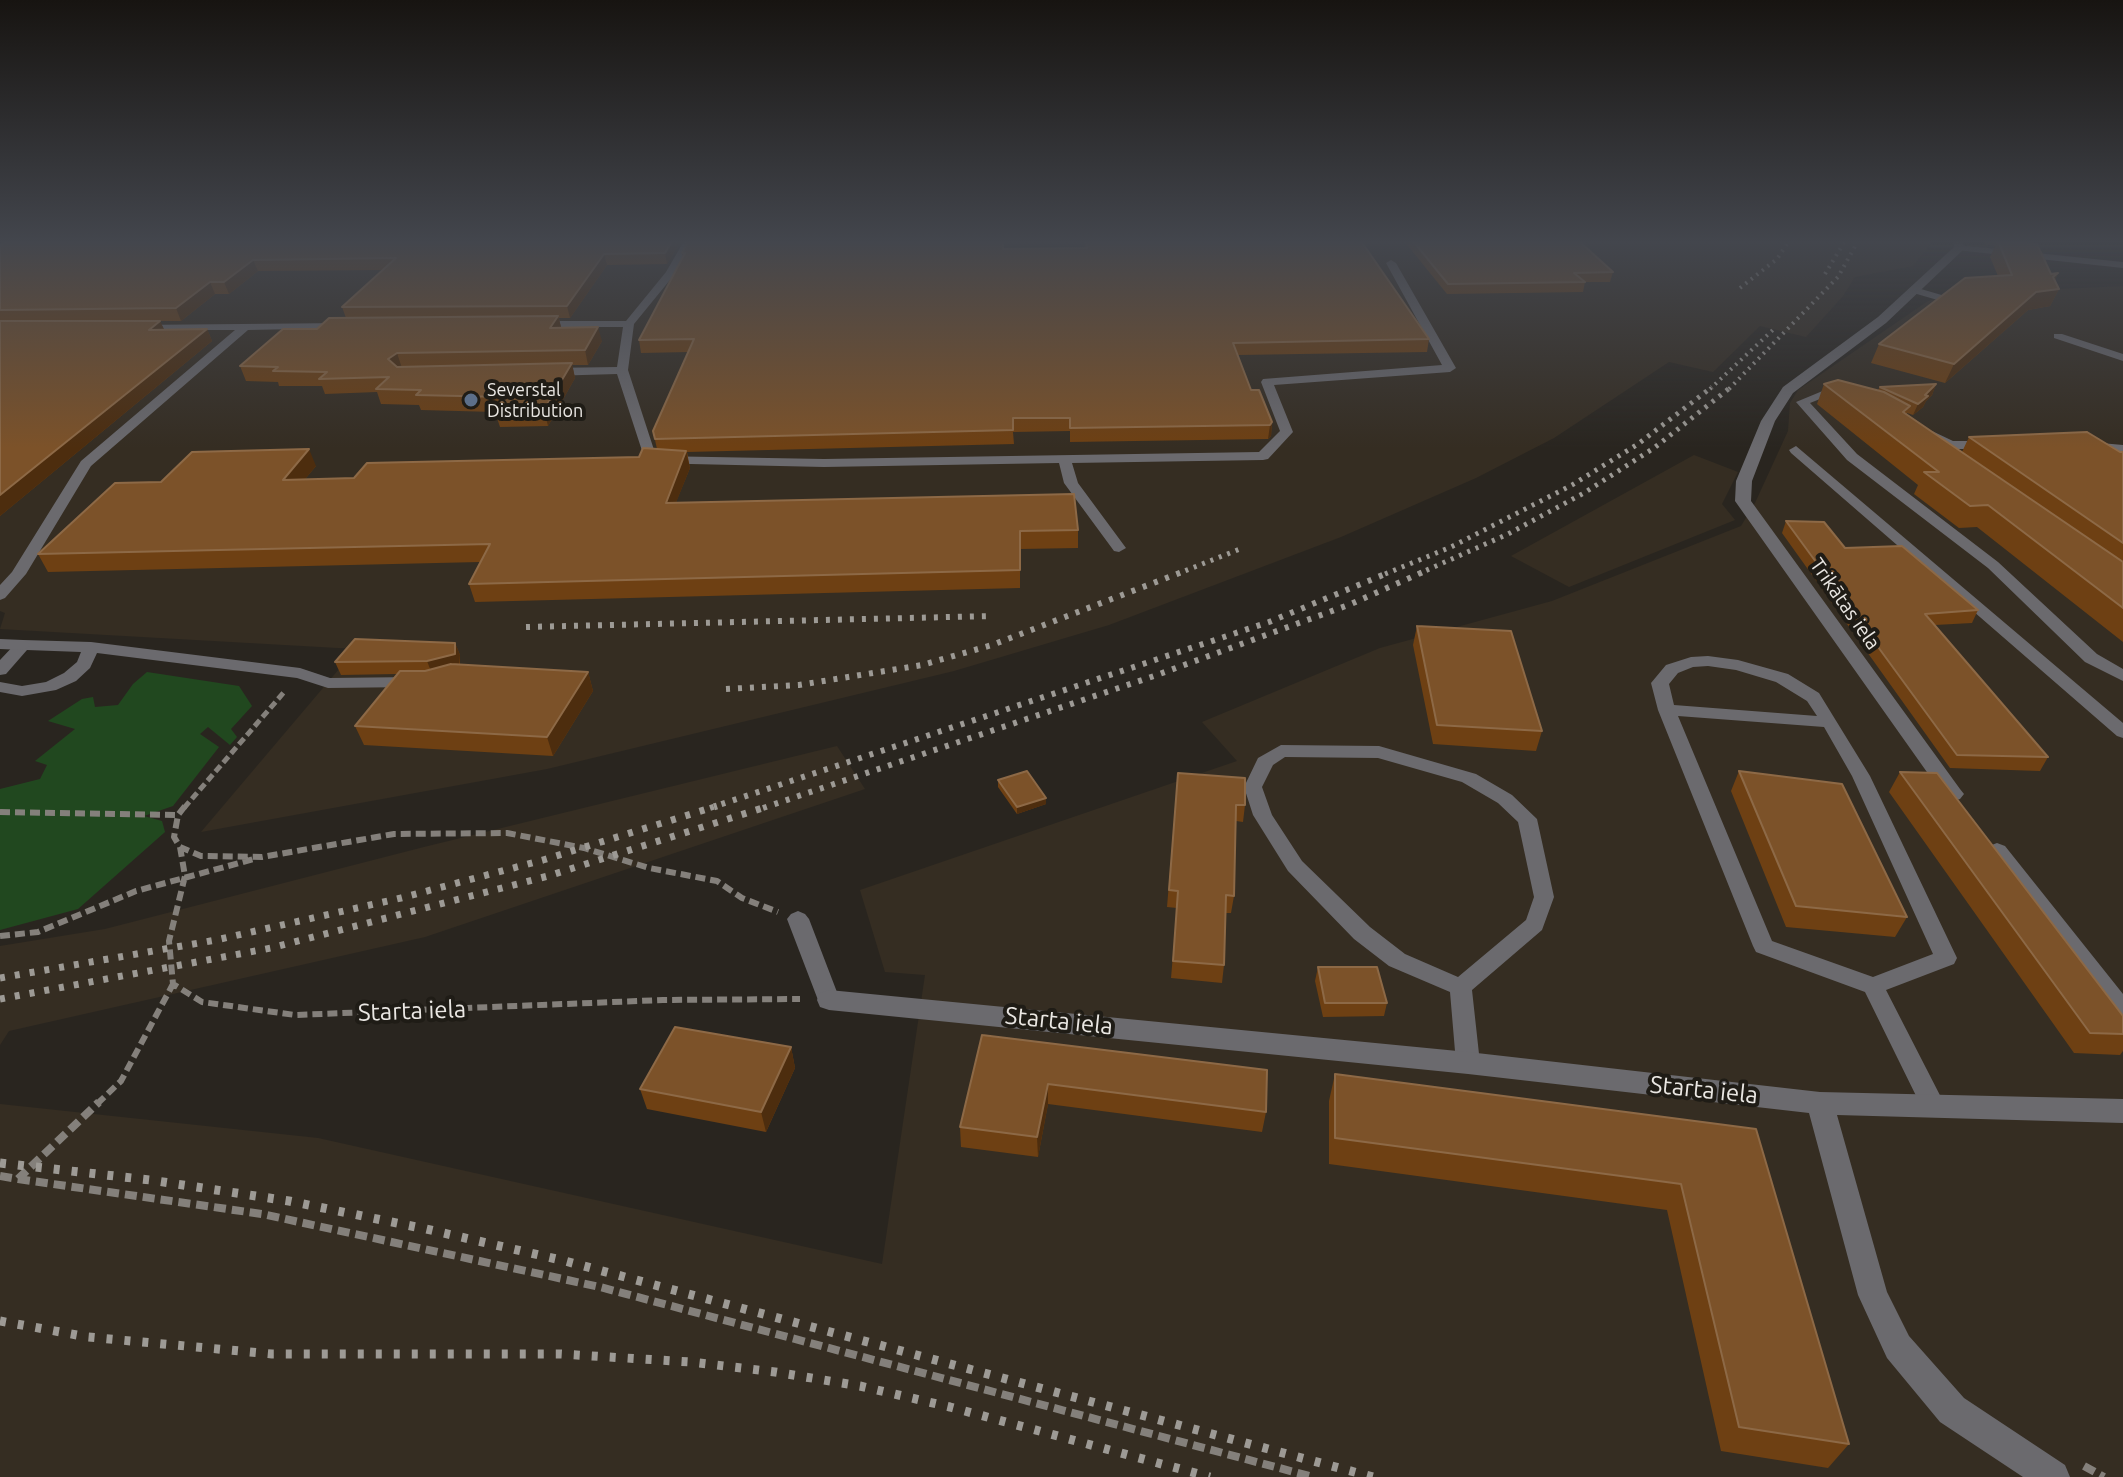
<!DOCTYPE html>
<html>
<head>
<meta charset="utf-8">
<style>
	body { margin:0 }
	canvas { display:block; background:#29251f }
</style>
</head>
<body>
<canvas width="2123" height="1477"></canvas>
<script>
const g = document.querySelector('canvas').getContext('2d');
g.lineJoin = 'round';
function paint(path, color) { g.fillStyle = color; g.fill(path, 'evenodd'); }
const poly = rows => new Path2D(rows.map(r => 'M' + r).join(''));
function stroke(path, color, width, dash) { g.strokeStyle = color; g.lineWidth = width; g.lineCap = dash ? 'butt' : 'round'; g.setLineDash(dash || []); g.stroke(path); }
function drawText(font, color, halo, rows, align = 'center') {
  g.font = font + ' Ubuntu,sans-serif'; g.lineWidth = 8; g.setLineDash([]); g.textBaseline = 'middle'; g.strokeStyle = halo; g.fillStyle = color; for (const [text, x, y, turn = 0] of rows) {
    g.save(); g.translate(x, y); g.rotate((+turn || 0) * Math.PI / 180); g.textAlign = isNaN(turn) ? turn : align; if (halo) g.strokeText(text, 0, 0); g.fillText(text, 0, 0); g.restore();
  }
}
paint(poly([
	[21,241,1933,241,1913,266,1855,277,1843,296,1806,337,1760,326,1713,372,1669,362,1554,438,1476,478,1341,537,1109,625,954,671,547,769,201,832,356,649,0,629,5,613,0,611,0,250],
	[2123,286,2123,1477,0,1477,0,1104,318,1138,882,1264,925,975,885,972,860,890,1237,761,1202,722,1380,648,1552,601,1741,526,1755,503,1788,431,1790,403,1798,390,1928,301,1955,294],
	[1694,455,1738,472,1722,504,1735,520,1569,587,1511,556],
	[837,746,865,789,425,937,9,1031,0,1045,0,946,105,929,424,847]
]), '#352d22');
paint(poly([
	[147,672,239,686,252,706,231,729,237,737,230,745,208,727,200,734,219,747,173,806,144,816,162,821,165,832,78,909,0,930,0,789,40,779,47,765,35,761,75,729,48,721,82,699,93,697,95,707,118,705,133,684]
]), '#21481f');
stroke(poly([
	[0,245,11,241]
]), '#84807b', 3, [5, 2]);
stroke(poly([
	[184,808,285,691]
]), '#84807b', 5, [8, 4]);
stroke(poly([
	[185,806,178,815,174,837,180,847,201,856,262,857,394,834,507,833,584,848,649,868,717,881,742,898,778,912],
	[0,812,178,815],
	[180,847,185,876,169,941,173,984,202,1002,295,1015,663,1000,800,999],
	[0,936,38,932,136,891,254,859],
	[97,1104,121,1081,173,984]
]), '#84807b', 6, [10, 5]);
stroke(poly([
	[0,1176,18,1179,99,1102],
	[18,1179,262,1214,600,1287,1313,1477],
	[2084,1466,2104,1477]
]), '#84807b', 8, [12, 6]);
paint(poly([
	[684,241,694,241,674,275,634,324,628,370,656,456,824,459,1259,452,1280,431,1261,382,1263,379,1442,365,1386,263,1391,260,1396,263,1456,368,1450,372,1274,385,1293,432,1268,459,1263,460,1072,463,1078,483,1126,548,1119,552,1114,551,1064,483,1059,463,824,467,646,463,617,374,549,376,543,372,549,368,617,367,623,327,539,327,534,324,539,321,626,321,666,272,684,241],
	[1959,245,2123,262,2123,268,1956,250,1954,248,1959,245],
	[1914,287,1945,296,1946,298,1941,301,1910,292,1910,288,1914,287],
	[345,323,350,326,349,328,248,330,91,466,26,574,5,598,0,600,0,585,12,572,81,461,235,330,139,330,135,329,135,325,345,323],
	[2054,334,2062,334,2123,354,2123,361,2054,338,2054,334],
	[1825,390,1835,393,1810,403,1857,454,1998,562,2097,654,2123,669,2123,681,2085,662,1988,568,1847,460,1796,402,1825,390],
	[1932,431,1953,441,1988,441,1994,445,1988,449,1950,449,1927,438,1927,432,1932,431],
	[2090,442,2123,445,2123,453,2085,449,2085,443,2090,442],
	[1796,446,2123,723,2123,738,2117,736,1791,453,1789,450,1796,446],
	[23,640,91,642,300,668,330,678,414,677,423,682,414,687,328,688,297,678,97,653,90,668,76,681,56,690,22,696,0,692,0,682,22,686,46,682,64,673,77,662,81,652,27,650,6,674,0,675,0,660,17,642,23,640],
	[1708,656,1738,660,1788,674,1819,693,1870,776,1957,958,1954,964,1886,990,1946,1107,1943,1114,1934,1117,1925,1114,1865,992,1756,952,1753,946,1658,710,1651,683,1666,665,1691,657,1708,656],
	[1708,666,1736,670,1776,682,1807,701,1817,716,1674,705,1669,684,1678,673,1693,667,1708,666],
	[1678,716,1824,727,1852,776,1933,954,1873,977,1772,941,1678,716],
	[1281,745,1379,746,1476,774,1512,795,1537,819,1554,897,1542,930,1472,990,1480,1063,1476,1070,1468,1073,1460,1070,1456,1063,1450,992,1389,966,1354,939,1288,871,1253,815,1244,787,1258,758,1281,745],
	[1285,757,1378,758,1462,782,1498,803,1518,822,1534,897,1526,920,1458,977,1405,954,1370,927,1302,861,1272,815,1262,787,1273,765,1285,757],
	[798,911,805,914,809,919,840,1000,837,1006,829,1009,821,1006,818,1000,787,919,791,914,798,911]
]), '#6b6a6e');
paint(poly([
	[1953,241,1963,241,1963,250,1886,323,1793,393,1775,421,1752,481,1751,501,1960,789,1964,794,1960,799,1953,801,1946,799,1735,501,1736,481,1761,421,1783,387,1878,317,1954,247,1953,241],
	[0,639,23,640,32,645,23,650,0,649,0,639],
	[1997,843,2005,846,2123,994,2123,1022,2114,1019,1989,856,1986,851,1989,846,1997,843],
	[829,990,1468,1052,1820,1092,2123,1099,2123,1123,1837,1115,1887,1292,1909,1336,1964,1398,2065,1465,2070,1477,2023,1477,1940,1422,1887,1358,1858,1295,1809,1113,1468,1074,829,1010,820,1007,817,1000,820,993,829,990]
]), '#6b6a6e');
stroke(poly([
	[1825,274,1845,241],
	[1740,288,1777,259,1789,241],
	[1710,389,1776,327],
	[1729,389,1838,277,1858,241]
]), '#9d9a95', 4, [2, 5]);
stroke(poly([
	[1177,574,1240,549],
	[1385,574,1451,547,1572,485,1638,444,1712,387],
	[1418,574,1508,534,1584,493,1654,448,1731,387]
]), '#9d9a95', 5, [3, 6]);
stroke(poly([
	[526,627,993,616],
	[726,689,799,685,922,665,992,645,1182,572],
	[710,808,1269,622,1390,572],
	[763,808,1154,676,1351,604,1423,572]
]), '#9d9a95', 6, [4, 8]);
stroke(poly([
	[0,978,216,940,401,898,543,860,717,806],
	[0,999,271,948,548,876,769,806]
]), '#9d9a95', 7, [5, 10]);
stroke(poly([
	[0,1163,150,1180,289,1201,426,1229,565,1261,1373,1477],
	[0,1321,88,1337,272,1354,560,1354,691,1362,775,1372,860,1386,950,1407,1210,1477]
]), '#9d9a95', 9, [6, 12]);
paint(poly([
	[9,241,681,241,667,264,607,265,570,318,559,318,561,328,602,341,588,365,572,365,575,378,548,426,500,427,495,412,421,410,419,405,381,404,377,392,325,394,322,386,279,386,278,382,246,381,240,366,317,329,346,318,342,307,383,270,258,271,229,294,215,294,181,321,160,321,164,330,207,329,212,341,0,516,0,246],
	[1084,241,1361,241,1429,339,1427,352,1238,355,1251,390,1272,422,1271,436,1268,439,1070,442,1070,431,1013,432,1014,444,687,452,690,468,676,502,1078,530,1078,548,1020,549,1020,588,475,602,469,584,480,562,48,572,38,554,161,482,316,466,305,479,354,478,639,457,657,449,653,431,689,352,641,353,639,340,683,257,682,253,1085,248],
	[1404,241,1579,241,1613,272,1610,282,1585,282,1583,292,1447,294],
	[1984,241,2028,241,2027,243,2051,274,2058,273,2055,280,2059,289,2050,306,2028,310,1945,383,1871,363,1879,344,1998,276,1990,257,1995,246,1986,245],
	[1824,384,1878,390,1880,387,1936,384,1932,395,1926,401,1923,407,1913,415,1907,413,1907,414,1962,452,1969,437,2123,452,2123,642,1977,527,1959,528,1914,494,1918,485,1817,404],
	[1786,521,1978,610,1972,623,1935,625,2048,757,2040,771,1950,768,1782,533],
	[1417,626,1542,731,1536,751,1433,744,1413,645],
	[455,643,460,655,460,665,588,672,593,691,553,756,364,745,355,726,397,674,341,675,335,662],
	[1739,771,1907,917,1895,937,1786,927,1731,791],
	[1900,772,2123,1016,2123,1051,2120,1055,2074,1053,1889,792],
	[1178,773,1245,805,1243,822,1236,821,1234,896,1231,913,1226,913,1224,965,1222,983,1171,978,1177,908,1167,907],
	[998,780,1046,798,1046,804,1017,814,998,787],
	[1318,967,1387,1003,1384,1016,1323,1017,1315,981],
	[982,1035,1266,1112,1262,1132,1048,1104,1038,1157,961,1147,960,1127],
	[791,1047,795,1068,766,1132,647,1109,640,1089],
	[1335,1074,1756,1129,1849,1444,1828,1468,1721,1451,1667,1210,1329,1164,1329,1101]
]), '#6e4013');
paint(poly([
	[672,241,681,241,667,264,665,253],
	[604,254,607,265,570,318,567,306],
	[253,260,258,271,229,294,224,282],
	[2058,273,2050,290,2059,289,2050,306,2028,310,1945,383,1954,364],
	[210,282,215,294,181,321,176,308],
	[558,316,562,330,550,328],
	[160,321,166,333,149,330],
	[598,327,602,341,588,365,585,350],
	[207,329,212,341,0,516,0,495],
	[397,353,402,368,393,374,388,359],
	[572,363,575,378,548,426,544,410],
	[1936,384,1932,395,1926,401,1923,407,1913,415,1918,404,1925,395],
	[1272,422,1271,436,1268,439,1270,425],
	[309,449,316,466,290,497,283,480],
	[686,451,690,468,669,520,666,503],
	[455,643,460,655,459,667,432,674,427,661],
	[588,672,593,691,553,756,547,737],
	[1046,798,1046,804,1017,814,1017,807],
	[791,1047,795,1068,766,1132,761,1112],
	[1048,1084,1048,1104,1038,1157,1037,1137]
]), '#4d2d0e');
const building = poly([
	[9,241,672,241,665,253,604,254,567,306,342,307,396,258,253,260,224,282,210,282,176,308,0,310,0,246,9,241],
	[688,241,1003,241,1003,249,1087,248,1086,241,1361,241,1429,339,1233,343,1251,390,1259,390,1272,422,1270,425,1070,428,1070,418,1013,418,1013,430,655,439,653,431,694,339,639,340,685,253,682,253,688,241],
	[1413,241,1579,241,1613,272,1574,273,1585,282,1448,284,1413,241],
	[1998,241,2037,244,2051,274,2058,273,2053,277,2059,289,2036,292,1954,364,1879,344,1965,278,2012,275,1998,241],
	[558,316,550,328,598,327,585,350,397,353,388,359,397,367,572,363,544,410,495,411,505,397,416,395,421,390,376,389,389,377,319,379,327,372,273,371,278,367,240,366,283,329,317,329,329,318,558,316],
	[0,321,160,321,149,330,207,329,0,495,0,321],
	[1838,380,1884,392,1910,406,1903,412,2123,562,2123,608,1988,505,1970,506,1924,472,1939,472,1824,384,1838,380],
	[1936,384,1925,395,1928,396,1918,404,1880,387,1936,384],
	[2087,432,2120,452,2123,452,2123,543,1969,437,2087,432],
	[643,448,686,451,666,503,1074,494,1078,530,1020,531,1020,570,469,584,490,544,38,554,115,483,161,482,192,452,309,449,283,480,354,478,367,463,639,457,643,448],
	[1786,521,1824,522,1845,548,1902,546,1978,610,1925,614,2048,757,1957,755,1786,521],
	[1417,626,1511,631,1542,731,1437,725,1417,626],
	[355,639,455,643,455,654,427,661,335,662,355,639],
	[451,664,588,672,547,737,355,726,400,671,425,671,451,664],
	[1027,771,1046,798,1017,807,998,780,1027,771],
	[1739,771,1842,784,1907,917,1796,906,1739,771],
	[1900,772,1937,773,2123,1016,2123,1034,2090,1033,1900,772],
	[1178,773,1245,778,1245,805,1236,805,1234,896,1226,895,1224,965,1173,961,1178,891,1169,890,1178,773],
	[1318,967,1377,967,1387,1003,1325,1003,1318,967],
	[675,1027,791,1047,761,1112,640,1089,675,1027],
	[982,1035,1267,1070,1266,1112,1048,1084,1037,1137,960,1127,982,1035],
	[1335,1074,1756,1129,1849,1444,1739,1427,1681,1184,1335,1138,1335,1074]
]);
paint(building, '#7c5229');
stroke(building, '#8d6946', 2);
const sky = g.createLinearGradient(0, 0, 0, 448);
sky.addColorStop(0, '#171411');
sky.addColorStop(0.54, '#43464d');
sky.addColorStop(1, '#43464d00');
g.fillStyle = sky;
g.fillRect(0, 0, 2123, 448);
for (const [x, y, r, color] of [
	[471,400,8,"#5c6f8a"]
]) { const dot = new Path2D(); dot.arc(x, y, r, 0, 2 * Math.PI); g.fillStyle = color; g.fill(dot); stroke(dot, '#1f1c16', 3); }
drawText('18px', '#eae7e3', '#1f1c16', [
	["Severstal",487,390],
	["Distribution",487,411]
], 'left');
drawText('20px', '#eae7e3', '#1f1c16', [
	["Trikātas iela",1845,604,55]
]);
drawText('24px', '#eae7e3', '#1f1c16', [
	["Starta iela",412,1011,-2],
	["Starta iela",1059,1021,6],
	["Starta iela",1704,1090,6]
]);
</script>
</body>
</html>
